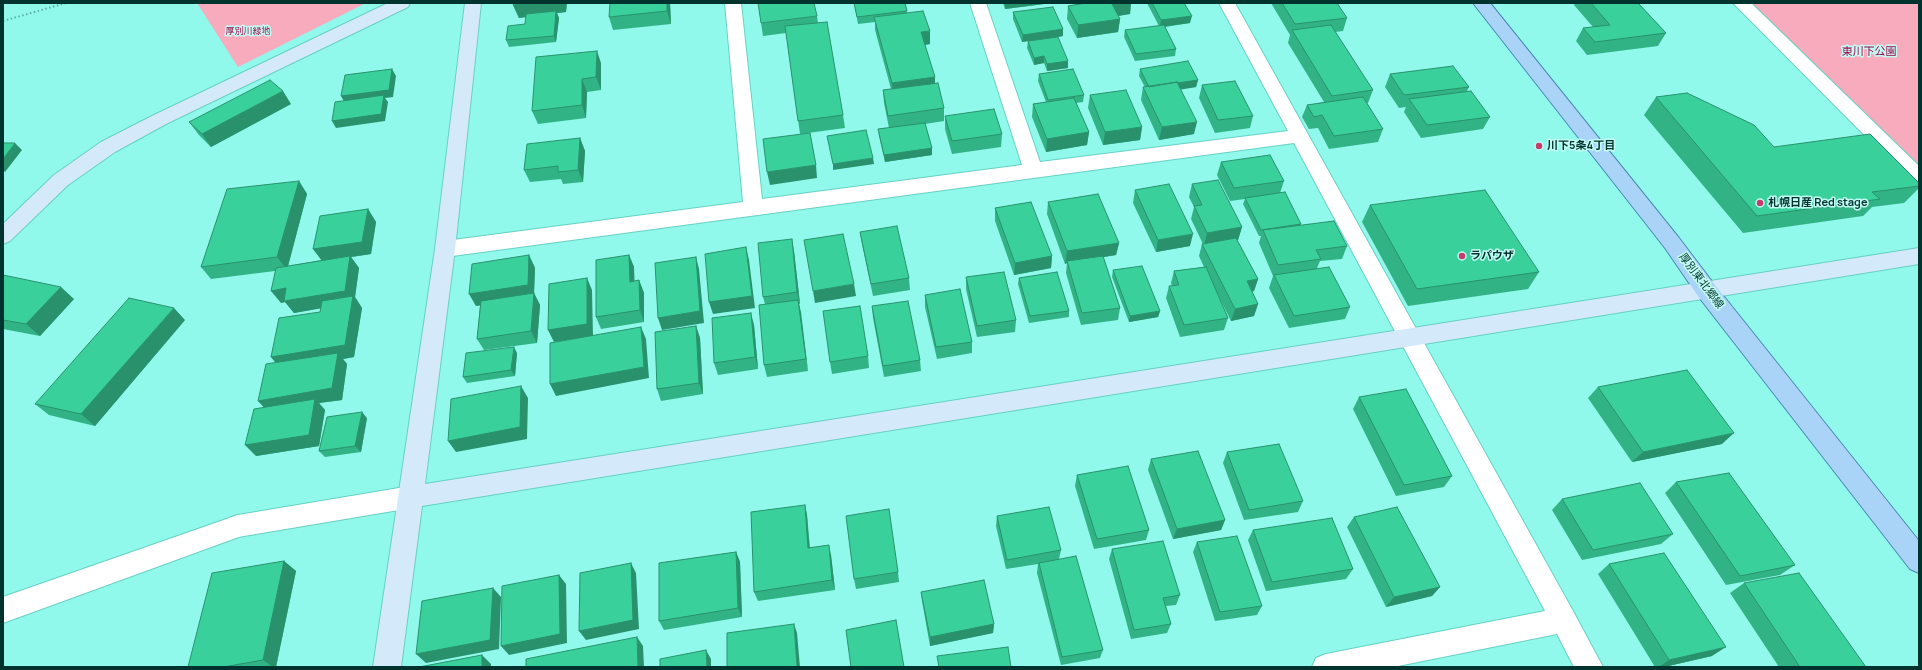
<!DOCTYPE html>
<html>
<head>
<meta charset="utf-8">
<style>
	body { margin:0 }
	#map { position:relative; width:1922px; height:670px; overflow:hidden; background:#90f9eb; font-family:Manrope,sans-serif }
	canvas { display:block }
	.frame { position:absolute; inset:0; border:4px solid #01332e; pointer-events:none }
</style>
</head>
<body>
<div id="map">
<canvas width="1922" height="670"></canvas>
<div class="frame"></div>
</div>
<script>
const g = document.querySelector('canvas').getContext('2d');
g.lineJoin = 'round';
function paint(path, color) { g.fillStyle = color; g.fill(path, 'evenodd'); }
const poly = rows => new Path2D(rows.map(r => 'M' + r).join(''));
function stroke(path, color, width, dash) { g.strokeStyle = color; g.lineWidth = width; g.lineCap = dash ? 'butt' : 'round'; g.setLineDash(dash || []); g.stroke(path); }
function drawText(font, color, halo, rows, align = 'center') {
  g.font = font + ' Manrope,"Noto Sans JP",sans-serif'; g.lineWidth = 3; g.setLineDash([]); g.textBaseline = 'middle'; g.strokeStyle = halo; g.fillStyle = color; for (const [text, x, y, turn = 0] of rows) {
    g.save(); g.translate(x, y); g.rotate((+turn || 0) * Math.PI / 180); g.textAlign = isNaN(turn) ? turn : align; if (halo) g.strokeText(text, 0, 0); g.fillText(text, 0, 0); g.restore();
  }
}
paint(poly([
	[197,3,366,3,238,67],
	[1749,3,1919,3,1919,169]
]), '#f7abbc');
const lane = poly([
	[238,515,247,518,250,526,247,534,3,623,3,597,238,515]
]);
const street = poly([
	[725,3,741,3,762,199,1022,165,970,3,986,3,1040,162,1288,131,1219,3,1235,3,1573,611,1603,667,1574,667,1557,634,1393,667,1312,667,1316,658,1326,654,1545,611,1294,143,445,257,438,254,435,249,438,244,445,241,743,202,725,3],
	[1733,3,1751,3,1919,166,1919,185,1912,183,1733,3],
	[411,486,420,489,423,497,420,505,411,508,238,537,229,534,226,526,229,518,238,515,411,486]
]);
const secondary = poly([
	[388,3,410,3,408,7,166,124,115,152,68,185,10,241,3,244,3,224,54,175,101,142,152,116,388,3],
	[465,3,481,3,455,249,425,484,1919,248,1919,264,422,506,401,667,373,667,435,249,465,3]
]);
const primary = poly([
	[1473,3,1490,3,1679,238,1714,284,1919,541,1919,573,1910,569,1698,296,1665,248,1473,3]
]);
stroke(lane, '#67d1c3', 2);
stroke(street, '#67d1c3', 2);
stroke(secondary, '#67d1c3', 2);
stroke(primary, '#4889ae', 2);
stroke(poly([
	[3,21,66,3]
]), '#5cb0a6', 2, [1.5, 2.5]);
paint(lane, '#fff');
paint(street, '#fff');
paint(secondary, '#d4eafb');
paint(primary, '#a9d4f8');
paint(poly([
	[514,3,567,3,566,12,557,13,559,18,556,42,509,47,506,40,525,24,526,17,519,18,513,5],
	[670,3,671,24,613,30,609,17],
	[854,3,905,3,907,13,930,44,925,45,935,83,944,108,944,121,925,124,932,148,932,155,885,162,879,136,878,129,889,128,884,103,883,90,891,89,875,30,875,22,858,24],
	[1003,3,1052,3,1005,9],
	[1080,3,1131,3,1130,14,1118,16,1120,19,1118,32,1077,38,1067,19,1068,6,1080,4],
	[1147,3,1184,3,1190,23,1165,27,1176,49,1175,56,1135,61,1124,37,1125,30,1159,26],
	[1271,3,1337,3,1347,18,1343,31,1335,32,1373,90,1368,103,1367,103,1383,129,1378,142,1329,149,1318,128,1309,129,1302,117,1307,105,1324,102,1288,43,1290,35],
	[1575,3,1638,3,1666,33,1658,46,1587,55,1576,41,1583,28,1593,27,1574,5],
	[1013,12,1063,36,1053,38,1068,68,1047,71,1044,63,1034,65,1027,48,1028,41,1022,42,1013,19],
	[817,16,818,23,843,115,845,128,800,134,786,33,763,36,761,23],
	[601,63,601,90,587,92,586,118,538,124,532,111],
	[1140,69,1198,80,1196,87,1180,89,1194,134,1159,140,1141,100,1143,87,1145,87,1139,76],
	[1039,74,1084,95,1083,102,1076,103,1089,132,1087,145,1046,152,1032,117,1033,104,1046,102,1038,81],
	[1390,74,1469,87,1467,91,1490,117,1483,129,1421,138,1404,112,1406,107,1399,108,1385,87],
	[1202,85,1253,116,1250,128,1215,133,1199,98],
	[1090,95,1142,127,1140,140,1103,145,1088,108],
	[1656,97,1774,147,1919,183,1919,188,1904,203,1872,207,1863,216,1743,233,1644,115],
	[291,104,211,147,199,135,189,122],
	[945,116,1002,134,1001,147,952,154,945,129],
	[580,138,585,151,583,182,563,184,561,179,530,182,524,170],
	[1221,162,1284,181,1280,193,1301,224,1300,226,1347,246,1342,259,1320,261,1317,268,1350,307,1345,319,1289,328,1269,288,1273,276,1259,243,1261,236,1259,236,1243,204,1245,199,1230,201,1217,175],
	[299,181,307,194,288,266,322,260,313,249,368,209,376,222,371,254,351,257,359,268,355,297,362,308,354,357,343,359,347,364,342,400,319,403,325,410,319,446,256,456,264,407,276,363,271,357,320,312,320,308,294,313,285,302,281,303,275,271,211,279,201,267],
	[1192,184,1242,227,1238,240,1237,240,1258,279,1254,291,1252,292,1258,304,1254,316,1231,321,1214,287,1228,318,1224,330,1180,337,1166,298,1169,286,1172,286,1171,283,1174,271,1204,267,1199,256,1202,244,1203,244,1191,219,1194,207,1189,197],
	[1135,190,1190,246,1156,252,1133,203],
	[1048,202,1119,243,1116,255,1103,257,1120,308,1118,320,1081,325,1066,273,1067,263,1065,264,1047,214],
	[1370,205,1539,272,1528,289,1408,306,1362,222],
	[995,208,1052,256,1051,268,1014,275,995,221],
	[860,232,909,278,910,290,873,296,862,244],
	[794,251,800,304,799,304,808,371,767,377,764,365,765,304,763,297],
	[529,255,535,268,534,293,540,305,537,343,484,350,477,339,480,305,476,306],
	[629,255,634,267,634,281,639,280,644,293,644,322,601,329,596,317],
	[1113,270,1160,311,1158,317,1129,322,1112,277],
	[3,275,74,299,40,336,3,329],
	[966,277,1016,320,1015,332,977,337,966,289],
	[1019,278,1069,311,1069,317,1029,323,1018,284],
	[925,295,972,342,972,353,937,359,925,307],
	[872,306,920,360,921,371,884,377,873,318],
	[185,320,95,426,49,415,35,404],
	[754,325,758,369,718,375,714,363],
	[696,326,700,338,703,394,661,401,657,389],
	[517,353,515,376,467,383,463,377],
	[868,356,869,368,832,374,830,362],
	[1598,387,1722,444,1632,462,1588,398],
	[1359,397,1452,476,1444,487,1396,496,1353,409],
	[367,418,361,452,325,457,319,451],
	[1227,452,1303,501,1298,512,1244,520,1223,463],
	[1151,459,1225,520,1221,530,1173,539,1148,470],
	[1077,475,1149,530,1146,540,1094,549,1075,486],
	[1676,482,1795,565,1780,575,1726,585,1665,493],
	[1562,499,1673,534,1661,544,1582,560,1552,510],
	[805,505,807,515,810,547,831,555,835,590,758,601,754,592],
	[997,516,1061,550,1059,559,1103,650,1100,658,1061,665,1037,573,1038,564,1006,569,996,526],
	[1354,517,1440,587,1432,596,1386,607,1347,527],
	[1253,530,1353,569,1346,579,1266,591,1248,540],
	[1197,542,1262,606,1257,615,1215,621,1193,552],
	[1112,549,1180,595,1176,605,1166,606,1171,624,1167,633,1131,639,1109,559],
	[736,552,740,562,742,617,664,630,659,621],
	[284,561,296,571,276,667,188,667],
	[1609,564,1712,656,1664,667,1655,667,1598,574],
	[898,572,899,582,856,589,854,579],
	[1744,583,1866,667,1779,667,1730,593],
	[921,592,994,624,993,633,930,646,922,601]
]), '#32b386');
paint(poly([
	[531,3,567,3,566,12,557,13,559,18,556,42,554,36,556,13,519,18,513,5],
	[667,3,670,3,671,24,667,11],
	[1005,3,1052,3,1005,9],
	[1118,3,1131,3,1130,14,1111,17,1112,4],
	[1192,16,1190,23,1160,27,1161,20],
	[1120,19,1118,32,1077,38,1078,25],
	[1063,29,1063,36,1022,42,1023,35],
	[930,31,930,44,921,45,921,32],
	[597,51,601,63,601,90,596,77],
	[1044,56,1044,63,1034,65,1034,58],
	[1068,61,1068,68,1047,71,1047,64],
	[392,69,396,76,393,97,385,98,388,102,385,121,336,128,332,121,345,103,341,96],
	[935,77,935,90,893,96,892,83],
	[582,79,587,92,586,118,582,105],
	[1198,80,1196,87,1149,95,1150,88],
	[283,91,291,104,211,147,202,134],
	[1197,122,1194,134,1159,140,1162,127],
	[1142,127,1140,140,1103,145,1105,132],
	[1089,132,1087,145,1046,152,1047,139],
	[580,138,585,151,583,182,578,170],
	[15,143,22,150,5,172,3,170,3,159],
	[932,148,932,155,885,162,884,155],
	[873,158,874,164,833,170,833,164],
	[816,165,817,178,770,185,767,172],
	[299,181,307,194,287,270,277,257],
	[368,209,376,222,371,254,351,257,359,268,355,297,362,308,354,357,343,359,347,364,342,400,319,403,325,410,319,446,256,456,245,445,268,412,258,401,281,369,271,357,352,303,294,313,285,302,281,303,271,291,322,261,313,249],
	[1242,227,1238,240,1204,246,1207,233],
	[1193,234,1190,246,1156,252,1158,240],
	[792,239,794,251,800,304,797,292],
	[1119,243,1116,255,1068,263,1067,261,1067,263,1065,264,1067,251],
	[746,247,749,260,755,308,713,314,709,302],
	[529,255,535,268,534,293,540,305,537,343,531,331,534,297,476,306,469,294],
	[629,255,634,267,635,294,630,282],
	[1052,256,1051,268,1014,275,1015,263],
	[696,257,699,269,704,323,662,330,658,318],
	[587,278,592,290,593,336,554,342,548,330],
	[1258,279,1254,291,1243,293,1247,281],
	[639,280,644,293,644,322,640,310],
	[854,284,856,296,815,303,813,291],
	[61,287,74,299,40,336,26,324],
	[798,300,801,312,808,371,806,359],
	[1258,304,1254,316,1231,321,1235,309],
	[174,308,185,320,95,426,81,414],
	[1160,311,1158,317,1129,322,1130,316],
	[751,313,754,325,758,369,755,357],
	[696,326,700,338,703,394,699,383],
	[641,327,646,339,649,378,556,396,550,384],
	[514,347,517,353,515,376,511,370],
	[521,386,528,398,527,439,456,452,448,441],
	[362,412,367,418,361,452,355,446],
	[1734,433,1722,444,1632,462,1643,452],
	[805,505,807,515,810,558,808,548],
	[1225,520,1221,530,1173,539,1177,529],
	[829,545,831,555,835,590,832,580],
	[736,552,740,562,742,617,738,608],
	[284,561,296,571,276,667,273,667,263,660],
	[631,563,636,573,639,629,586,640,579,631],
	[559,575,566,584,567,643,509,655,501,646],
	[1440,587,1432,596,1386,607,1394,597],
	[493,588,501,597,499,649,426,663,416,654],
	[794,624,797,633,800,667,797,667],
	[994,624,993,633,930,646,930,637],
	[637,637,643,646,644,667,638,667],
	[1726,647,1712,656,1664,667,1659,667,1669,660],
	[706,650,711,659,711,667,707,667],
	[482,655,491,664,491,667,482,667]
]), '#29926d');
const building = poly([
	[514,3,531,3,513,5,514,3],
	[610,3,667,3,667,11,609,17,610,3],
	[758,3,814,3,817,16,761,23,758,3],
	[854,3,905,3,907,11,857,17,854,3],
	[1086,3,1118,3,1112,4,1120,19,1078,25,1068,6,1086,3],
	[1152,3,1184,3,1192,16,1161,20,1152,3],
	[1282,3,1337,3,1347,18,1295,24,1282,3],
	[1591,3,1638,3,1666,33,1595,42,1583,28,1610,25,1591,3],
	[1053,7,1063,29,1023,35,1013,12,1053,7],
	[556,11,554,36,506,40,508,26,525,24,526,14,556,11],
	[923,11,930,31,921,32,935,77,892,83,874,17,923,11],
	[827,22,843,115,798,121,785,26,827,22],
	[1164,25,1176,49,1136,54,1125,30,1164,25],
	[1331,25,1373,90,1332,96,1292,30,1331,25],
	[1058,37,1068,61,1047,64,1044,56,1034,58,1028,41,1058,37],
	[597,51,596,77,582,79,582,105,532,111,536,57,597,51],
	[1188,61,1198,80,1177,83,1177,82,1149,87,1140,69,1188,61],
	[1453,66,1469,87,1404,95,1390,74,1453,66],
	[392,69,389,90,341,96,345,75,392,69],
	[1073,69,1084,95,1048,100,1039,74,1073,69],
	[270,80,283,91,202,134,189,122,270,80],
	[1235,81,1253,116,1218,120,1202,85,1235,81],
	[1177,82,1197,122,1162,127,1143,87,1177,82],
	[938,83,944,108,888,116,883,90,938,83],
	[1126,90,1142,127,1105,132,1090,95,1126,90],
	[1471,91,1490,117,1427,125,1409,99,1471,91],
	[1687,93,1754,125,1774,147,1870,134,1919,183,1919,186,1872,192,1880,199,1757,216,1656,97,1687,93],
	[384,95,381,114,332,121,335,102,384,95],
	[1363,97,1383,129,1334,136,1322,115,1314,117,1307,105,1363,97],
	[1074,98,1089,132,1047,139,1033,104,1074,98],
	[994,109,1002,134,952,141,945,116,994,109],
	[925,123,932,148,884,155,878,129,925,123],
	[866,130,873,158,833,164,827,136,866,130],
	[810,133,816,165,767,172,763,139,810,133],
	[580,138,578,170,558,172,558,166,524,170,527,144,580,138],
	[3,143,15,143,3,159,3,143],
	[1270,155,1284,181,1234,188,1221,162,1270,155],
	[1218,180,1242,227,1207,233,1194,206,1202,205,1192,184,1218,180],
	[299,181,277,257,201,267,227,189,299,181],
	[1169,184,1193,234,1158,240,1135,190,1169,184],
	[1485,190,1539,272,1417,289,1370,205,1485,190],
	[1285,192,1301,224,1261,230,1245,198,1285,192],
	[1098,194,1119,243,1067,251,1048,202,1098,194],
	[1031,202,1052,256,1015,263,995,208,1031,202],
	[368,209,362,242,313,249,320,216,368,209],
	[1334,221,1347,246,1316,250,1321,259,1278,265,1263,230,1334,221],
	[897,226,909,278,871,284,860,232,897,226],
	[843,234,854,284,813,291,804,240,843,234],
	[1236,238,1258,279,1247,281,1258,304,1235,309,1202,244,1236,238],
	[792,239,797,292,763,297,758,243,792,239],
	[746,247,752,296,709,302,705,254,746,247],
	[529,255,528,285,469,294,472,264,529,255],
	[629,255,630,282,639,280,640,310,596,317,596,260,629,255],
	[350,256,345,291,284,301,286,288,271,291,276,268,350,256],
	[1103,256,1120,308,1082,313,1067,261,1103,256],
	[696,257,700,311,658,318,655,263,696,257],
	[1142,266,1160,311,1130,316,1113,270,1142,266],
	[1206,267,1228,318,1184,325,1169,286,1179,285,1174,271,1206,267],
	[1329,267,1350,307,1294,316,1274,275,1329,267],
	[1004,272,1016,320,977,326,966,277,1004,272],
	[1057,272,1069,311,1030,316,1019,278,1057,272],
	[3,275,61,287,26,324,3,320,3,275],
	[587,278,587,324,548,330,549,284,587,278],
	[960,289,972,342,936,347,925,295,960,289],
	[534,293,531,331,477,339,481,301,534,293],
	[353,296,345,345,271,357,279,318,320,312,322,301,353,296],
	[129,298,174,308,81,414,35,404,129,298],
	[798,300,806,359,764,365,759,305,798,300],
	[908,301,920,360,883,366,872,306,908,301],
	[860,306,868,356,830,362,823,311,860,306],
	[751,313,755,357,714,363,712,318,751,313],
	[696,326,699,383,657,389,655,332,696,326],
	[641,327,644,367,550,384,550,343,641,327],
	[514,347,511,370,463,377,466,353,514,347],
	[338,353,332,388,258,401,266,364,338,353],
	[1687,370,1734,433,1643,452,1598,387,1687,370],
	[521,386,520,427,448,441,451,399,521,386],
	[1406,389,1452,476,1404,485,1359,397,1406,389],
	[315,399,309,435,245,445,254,409,315,399],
	[362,412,355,446,319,451,327,417,362,412],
	[1279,444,1303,501,1249,510,1227,452,1279,444],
	[1198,451,1225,520,1177,529,1151,459,1198,451],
	[1128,466,1149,530,1097,539,1077,475,1128,466],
	[1729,473,1795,565,1740,576,1676,482,1729,473],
	[1640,483,1673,534,1593,550,1562,499,1640,483],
	[805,505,808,548,829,545,832,580,754,592,751,512,805,505],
	[1049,507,1061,550,1007,560,997,516,1049,507],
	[1397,507,1440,587,1394,597,1354,517,1397,507],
	[889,509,898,572,854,579,846,516,889,509],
	[1332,518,1353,569,1272,582,1253,530,1332,518],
	[1237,536,1262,606,1220,612,1197,542,1237,536],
	[1163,541,1180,595,1163,598,1171,624,1134,630,1112,549,1163,541],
	[736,552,738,608,659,621,659,563,736,552],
	[1664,553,1726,647,1669,660,1609,564,1664,553],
	[1076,556,1103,650,1062,657,1039,563,1076,556],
	[284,561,263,660,223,667,188,667,212,573,284,561],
	[631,563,633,620,579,631,580,573,631,563],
	[1799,573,1866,667,1800,667,1744,583,1799,573],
	[559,575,560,634,501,646,502,586,559,575],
	[984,580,994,624,930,637,921,592,984,580],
	[493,588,490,640,416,654,422,601,493,588],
	[896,620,904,667,851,667,846,630,896,620],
	[794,624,797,667,727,667,727,633,794,624],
	[637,637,638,667,526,667,526,659,637,637],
	[1008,647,1011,667,939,667,937,656,1008,647],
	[706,650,707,667,660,667,660,659,706,650],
	[482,655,482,667,419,667,482,655]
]);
paint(building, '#3ad09c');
stroke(building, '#29926d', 1);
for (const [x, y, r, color] of [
	[1539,146,4,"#c83b6a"],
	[1760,203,4,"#c83b6a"],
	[1462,256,4,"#c83b6a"]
]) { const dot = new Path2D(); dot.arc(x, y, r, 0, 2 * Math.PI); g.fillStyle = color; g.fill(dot); stroke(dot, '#c3fef5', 1.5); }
drawText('9px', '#9b0547', '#c3fef5', [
	["厚別川緑地",248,31]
]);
drawText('11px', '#9b0547', '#c3fef5', [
	["東川下公園",1869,52]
]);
drawText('bold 11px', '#01332e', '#c3fef5', [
	["川下5条4丁目",1547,146],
	["札幌日産 Red stage",1768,203],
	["ラパウザ",1470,256]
], 'left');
drawText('11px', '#01332e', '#c3fef5', [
	["厚別東北郷線",1701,281,53]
]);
</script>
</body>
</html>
